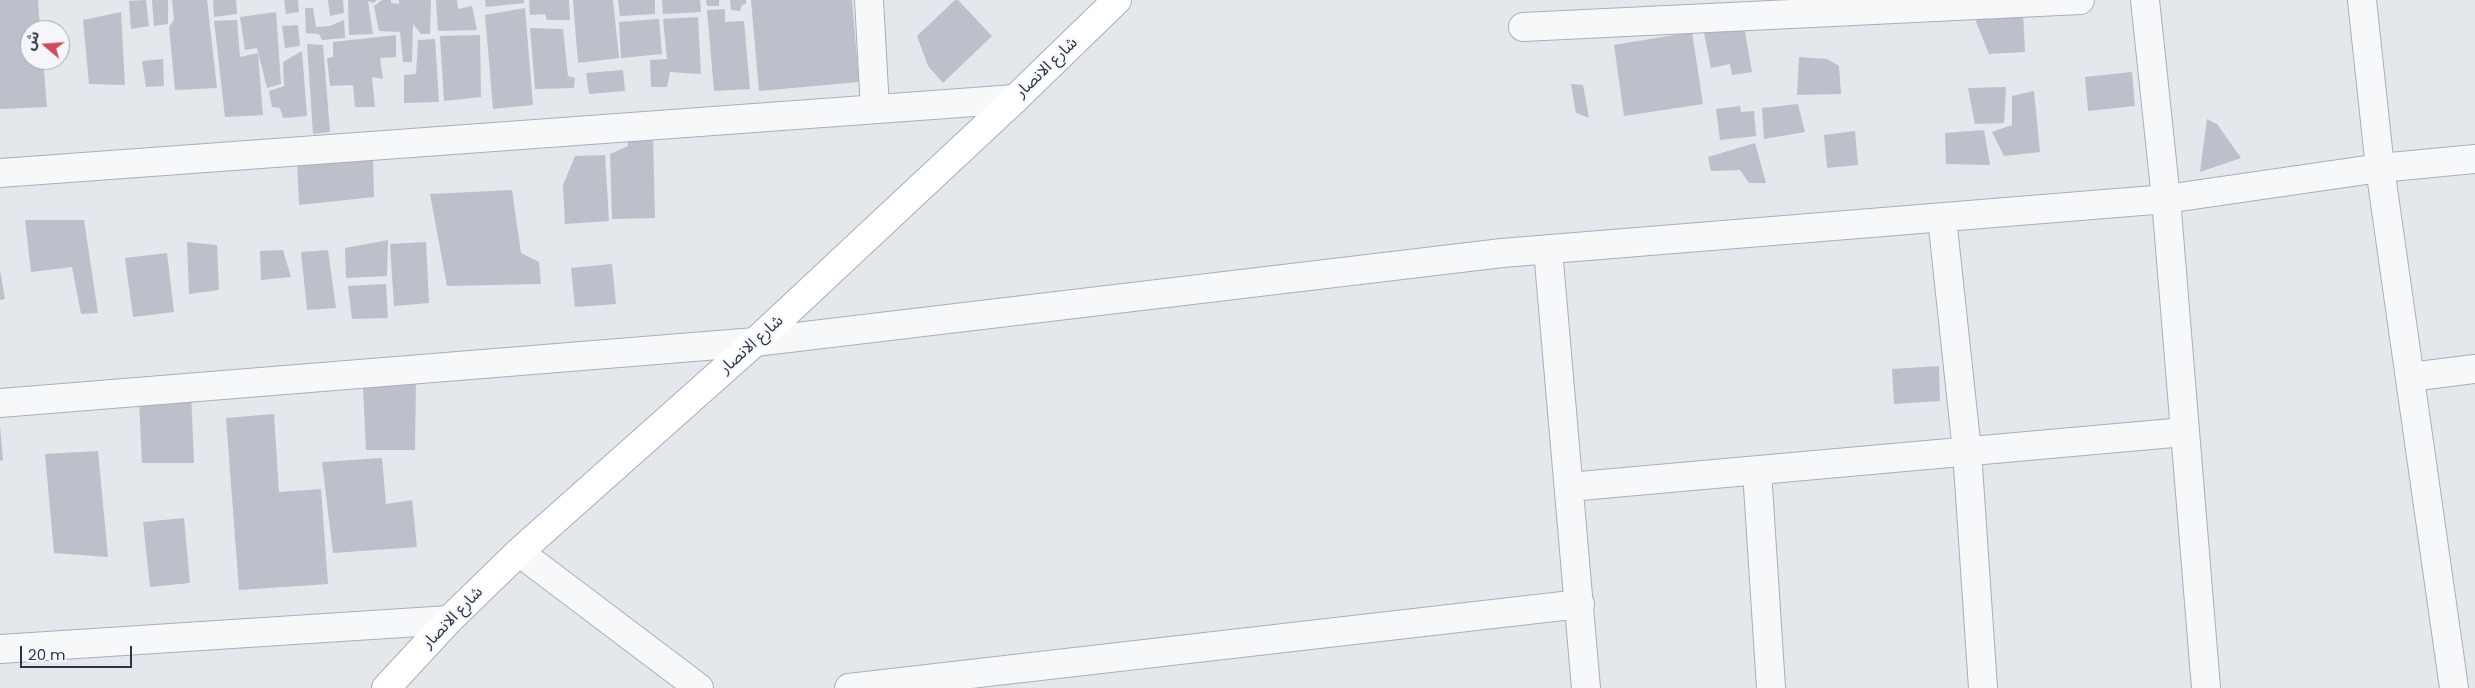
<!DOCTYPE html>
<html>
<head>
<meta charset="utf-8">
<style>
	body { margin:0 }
	#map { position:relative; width:2475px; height:688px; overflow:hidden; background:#e4e7ec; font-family:Poppins,"Noto Sans Arabic",sans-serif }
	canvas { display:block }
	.north { position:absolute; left:20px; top:20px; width:50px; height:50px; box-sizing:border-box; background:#f4f6f9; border:1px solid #a4a8b1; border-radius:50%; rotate:288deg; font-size:14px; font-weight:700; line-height:20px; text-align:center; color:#2b3445 }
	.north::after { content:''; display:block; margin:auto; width:18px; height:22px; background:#d1495b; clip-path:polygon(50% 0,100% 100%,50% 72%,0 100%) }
	.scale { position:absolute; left:20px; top:646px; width:112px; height:22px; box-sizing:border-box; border:2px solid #2b3445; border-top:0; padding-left:6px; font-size:15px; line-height:18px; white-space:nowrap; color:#2b3445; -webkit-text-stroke:4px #f4f6f9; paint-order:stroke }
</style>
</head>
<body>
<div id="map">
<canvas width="2475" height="688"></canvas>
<div class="north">ش</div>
<div class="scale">20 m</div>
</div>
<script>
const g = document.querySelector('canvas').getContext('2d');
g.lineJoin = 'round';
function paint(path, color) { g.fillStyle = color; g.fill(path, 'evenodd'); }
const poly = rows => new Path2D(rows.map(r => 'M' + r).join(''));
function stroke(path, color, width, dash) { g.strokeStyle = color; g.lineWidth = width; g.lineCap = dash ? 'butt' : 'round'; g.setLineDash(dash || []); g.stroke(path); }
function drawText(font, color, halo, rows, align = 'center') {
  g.font = font + ' Poppins,"Noto Sans Arabic",sans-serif'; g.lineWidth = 4.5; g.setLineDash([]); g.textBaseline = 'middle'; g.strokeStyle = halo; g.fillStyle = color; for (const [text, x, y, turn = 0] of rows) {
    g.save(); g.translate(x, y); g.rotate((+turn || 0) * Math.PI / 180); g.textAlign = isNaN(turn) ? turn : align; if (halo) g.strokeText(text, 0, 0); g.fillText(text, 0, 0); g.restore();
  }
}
paint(poly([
	[0,0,38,0,40,30,30,30,30,60,43,60,47,107,0,109],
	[146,0,149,26,131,29,129,1],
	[152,0,168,0,168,24,154,26],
	[172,0,207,0,217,88,175,90,169,27,174,20],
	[213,0,236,0,237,14,214,17],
	[284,0,298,0,299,12,286,14],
	[328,0,343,0,344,13,330,16],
	[348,0,377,0,373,3,368,1,373,34,349,35],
	[382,0,391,0,391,3,399,4,399,0,431,0,430,34,421,34,413,24,412,62,403,62,400,32,379,31,374,6],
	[436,0,457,0,458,9,472,6,477,30,438,31],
	[485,0,524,0,524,3,486,7],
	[529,0,569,0,570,20,547,20,545,14,530,15],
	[573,0,613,0,619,58,578,63],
	[618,0,655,0,655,14,620,16],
	[662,0,700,0,701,12,663,14],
	[706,0,719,0,719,6,707,6],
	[730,0,746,0,746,4,742,5,740,11,731,10],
	[751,0,852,0,859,82,759,91],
	[955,0,958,0,992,36,943,83,928,66,917,36],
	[305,8,313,8,316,27,330,26,344,20,345,38,322,40,319,34,306,33],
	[525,8,533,105,493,109,485,15],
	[725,9,725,22,744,21,750,89,714,91,707,10],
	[121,12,125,85,89,84,83,20],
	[276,12,281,84,267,88,257,48,245,50,240,17],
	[2023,12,2025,52,1989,54,1973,14],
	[698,17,701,74,670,72,667,87,651,87,650,60,667,59,663,19],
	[659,19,662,54,621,58,619,22],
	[237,20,240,57,258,53,263,115,225,117,214,21],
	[298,25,300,46,285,48,282,26],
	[1744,26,1752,72,1732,75,1730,64,1711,68,1704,33],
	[530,28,563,29,568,76,575,78,574,88,535,89],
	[1692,32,1703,104,1624,116,1614,45],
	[396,35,396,57,380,58,383,79,372,77,375,107,355,107,353,85,330,86,327,58,333,57,333,42],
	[480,35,481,97,444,101,440,36],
	[435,39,439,102,404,103,404,75,416,74,418,40],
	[307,44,323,45,330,132,313,134],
	[302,51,307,116,283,118,280,108,272,107,269,91,284,86,283,62],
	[1799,57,1827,59,1839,66,1841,94,1797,95],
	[163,59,164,86,146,87,142,61],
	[623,70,625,91,589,94,586,73],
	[2132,72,2135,106,2088,111,2085,77],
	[1571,84,1583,85,1589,118,1576,113],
	[2006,87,2004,123,1975,124,1968,88],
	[2034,91,2040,152,2004,156,1992,132,2012,125,2012,96],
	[1798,104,1805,132,1764,139,1762,108],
	[1740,106,1741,112,1754,111,1756,136,1720,140,1716,109],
	[2207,119,2217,124,2241,158,2200,172],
	[1984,130,1990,165,1946,164,1945,133],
	[1855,131,1858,165,1827,168,1824,135],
	[653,134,655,218,612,219,610,154,628,146,627,135],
	[1755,143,1766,183,1749,183,1740,170,1711,171,1708,157],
	[605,155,609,221,565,224,563,185,575,156],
	[373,158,374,197,299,205,297,161],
	[512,190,521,253,539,262,541,284,447,286,430,194],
	[25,220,84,220,98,313,81,314,72,267,31,272],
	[388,240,387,276,346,278,345,248],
	[187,242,217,245,219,290,189,294],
	[426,242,429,303,394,306,390,244],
	[283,250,291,277,261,280,260,251],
	[328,250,336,308,307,310,301,252],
	[167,253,174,312,133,317,125,258],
	[612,264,616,304,575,307,571,268],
	[0,270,5,299,0,300],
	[386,284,388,318,352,319,348,286],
	[1939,366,1940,401,1894,404,1892,369],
	[416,377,415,450,366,450,363,388],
	[191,392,194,463,142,463,139,399],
	[274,414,279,492,321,489,328,584,239,590,226,418],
	[0,425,3,460,0,461],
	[98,451,108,557,54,553,45,454],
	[382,458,386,504,412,500,417,547,333,553,322,462],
	[184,518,190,583,150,587,143,522]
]), '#bbc0ca');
const street = poly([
	[869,0,875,109],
	[2145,0,2166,199,2206,688],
	[2362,0,2380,168,2454,688],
	[1523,27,2080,0],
	[0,173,1015,99],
	[1942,218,1967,451,1983,688],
	[1548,250,1586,688],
	[2410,377,2475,369],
	[0,403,755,342,1502,253,2166,199,2380,168,2475,159],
	[1757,471,1771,688],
	[1569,487,2184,432],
	[519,552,699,688],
	[0,649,449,620],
	[849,688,1580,604]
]);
const secondary = poly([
	[386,688,449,620,519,552,755,342,1015,99,1117,0]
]);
stroke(street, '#a9aeb7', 30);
stroke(secondary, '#a9aeb7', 30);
stroke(street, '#f7f8fa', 28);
stroke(secondary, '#fff', 28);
drawText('16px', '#2b3445', '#f4f6f9', [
	["شارع الانصار",1047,68,-44],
	["شارع الانصار",752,345,-42],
	["شارع الانصار",453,618,-46]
]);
</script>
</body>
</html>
